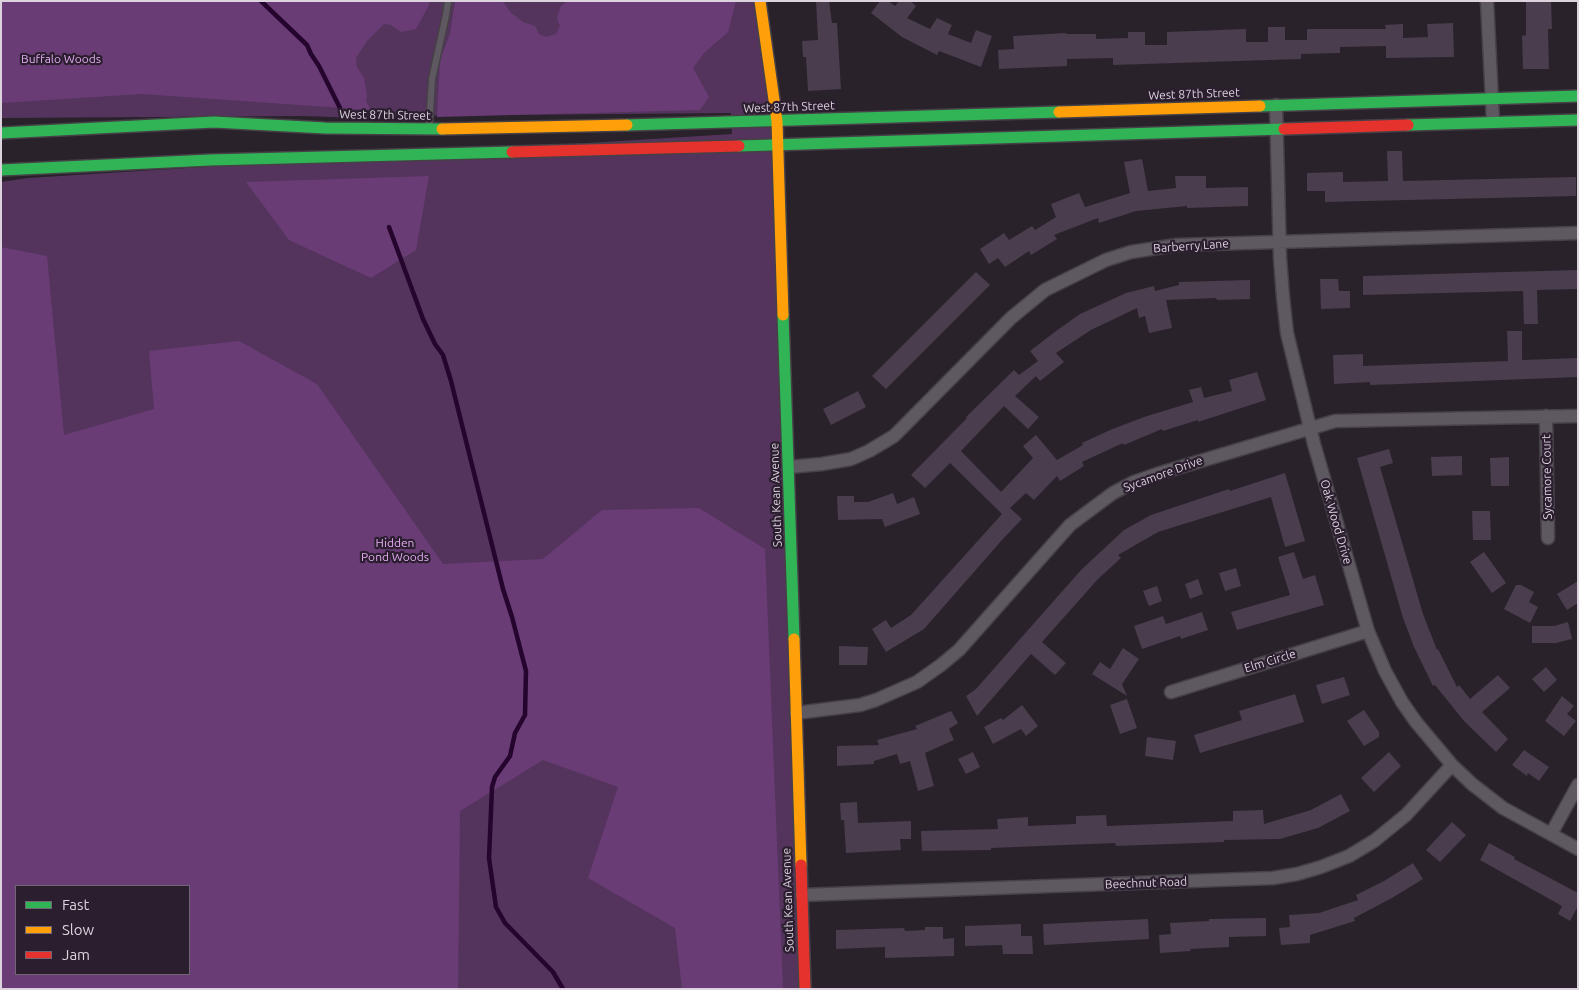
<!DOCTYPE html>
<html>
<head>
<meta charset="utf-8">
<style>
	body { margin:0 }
	#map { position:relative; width:1579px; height:990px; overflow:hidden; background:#29222b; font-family:Ubuntu,sans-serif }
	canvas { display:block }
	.frame { position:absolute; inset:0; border:2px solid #dcd3de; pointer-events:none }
	.legend { position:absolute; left:15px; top:885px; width:175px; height:90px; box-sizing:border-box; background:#2b1e2f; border:1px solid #726675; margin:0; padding:6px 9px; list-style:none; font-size:15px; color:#dcd3de }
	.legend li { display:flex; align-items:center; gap:10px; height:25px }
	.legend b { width:25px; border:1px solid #726675 }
</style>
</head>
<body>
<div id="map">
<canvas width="1579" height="990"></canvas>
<div class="frame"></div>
<ul class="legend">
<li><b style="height:6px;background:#30b455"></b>Fast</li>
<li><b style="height:6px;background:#ff9f0a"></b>Slow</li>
<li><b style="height:6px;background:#e5322d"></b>Jam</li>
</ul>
</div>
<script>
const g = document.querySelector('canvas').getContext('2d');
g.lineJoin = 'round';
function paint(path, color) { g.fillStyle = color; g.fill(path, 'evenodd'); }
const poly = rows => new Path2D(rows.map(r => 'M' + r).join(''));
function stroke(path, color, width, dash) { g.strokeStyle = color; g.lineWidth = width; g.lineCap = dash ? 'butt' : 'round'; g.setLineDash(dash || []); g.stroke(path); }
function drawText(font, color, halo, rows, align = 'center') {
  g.font = font + ' Ubuntu,sans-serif'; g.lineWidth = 4.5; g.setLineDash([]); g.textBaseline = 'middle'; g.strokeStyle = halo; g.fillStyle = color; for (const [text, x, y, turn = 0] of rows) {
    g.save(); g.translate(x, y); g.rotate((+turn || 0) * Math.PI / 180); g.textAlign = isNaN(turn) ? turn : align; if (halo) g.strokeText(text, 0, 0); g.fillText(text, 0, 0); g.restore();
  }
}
paint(poly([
	[1,1,757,1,773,133,804,989,1,989,1,182,28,178,732,134,731,113,384,116,360,118,302,116,1,118],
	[16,886,189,886,189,974,16,974]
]), '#54345d');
paint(poly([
	[1,1,429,1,429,5,416,29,401,32,391,25,384,24,367,41,356,58,357,67,364,78,367,95,366,101,371,110,142,94,1,103],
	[458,1,501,1,504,3,510,12,523,22,535,26,539,34,546,37,556,34,560,26,557,18,561,6,567,1,736,1,728,32,704,53,693,68,709,97,700,110,437,117,440,60,450,34,455,2],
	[429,176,416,250,371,278,289,240,246,182],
	[1,247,47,256,64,435,154,409,149,351,239,341,317,384,443,564,543,559,602,510,699,508,765,549,783,989,682,989,675,928,588,878,618,787,543,760,460,811,458,989,1,989],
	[16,886,189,886,189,974,16,974]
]), '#693c75');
stroke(poly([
	[261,1,307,45,311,54,319,66,340,108,341,115],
	[389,227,423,319,435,344,443,355,451,381,503,589,512,617,526,671,525,715,515,733,510,756,495,777,492,787,489,858,496,907,505,923,553,972,563,989]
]), '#25042e', 4.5);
paint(poly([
	[816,1,829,1,832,23,837,23,841,89,808,91,806,57,803,57,802,41,818,40],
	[880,1,888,1,895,6,899,1,910,1,916,6,907,18,930,29,937,18,952,25,948,34,971,43,976,30,992,36,981,67,939,51,937,55,902,37,871,13],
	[1526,1,1551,1,1552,29,1548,29,1549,69,1523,69,1522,36,1526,35],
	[1453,23,1454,57,1386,58,1386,46,1340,47,1340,53,1301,54,1301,59,1113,65,1113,58,1067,59,1067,66,999,69,998,50,1014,49,1013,36,1066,33,1066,34,1096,34,1096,39,1128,38,1128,32,1145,32,1145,45,1167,45,1167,32,1246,29,1246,42,1268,42,1268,27,1285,27,1285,40,1307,40,1307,29,1386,29,1385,25,1403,24,1403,38,1428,37,1427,24],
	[1387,151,1402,151,1403,181,1576,177,1576,196,1325,202,1325,191,1307,191,1307,173,1343,172,1343,182,1388,181],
	[1142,159,1148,191,1176,188,1175,176,1206,176,1206,188,1248,187,1248,206,1187,208,1187,206,1136,211,1099,223,1098,218,1054,235,1057,239,1031,255,1029,251,1005,267,998,258,989,264,980,249,1004,233,1009,240,1032,226,1035,230,1056,217,1051,204,1079,193,1085,207,1130,193,1124,162],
	[1578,270,1578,289,1537,290,1538,324,1524,324,1523,291,1363,295,1363,276],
	[976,272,990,285,886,389,872,376],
	[1320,279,1338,279,1339,291,1350,291,1350,308,1321,309],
	[1250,280,1250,299,1217,300,1216,298,1166,300,1172,328,1149,333,1145,316,1139,318,1137,308,1091,330,1056,353,1064,362,1040,381,1036,376,1015,396,1039,417,1028,429,1004,406,961,451,1001,492,1033,458,1023,446,1036,435,1057,460,1083,445,1082,443,1110,430,1144,417,1193,402,1189,390,1201,387,1204,398,1232,391,1229,380,1257,372,1266,400,1198,422,1198,420,1163,431,1162,429,1124,445,1123,443,1082,462,1084,466,1060,481,1057,476,1034,500,1026,493,1010,508,1022,519,1002,540,924,629,886,652,872,629,886,620,891,628,911,615,1002,514,950,463,925,488,911,475,967,418,966,417,1014,370,1019,375,1038,361,1030,351,1056,331,1080,314,1126,293,1154,286,1155,291,1179,285,1179,282],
	[1507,331,1522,331,1522,360,1578,358,1578,377,1400,384,1370,385,1370,382,1334,384,1333,355,1363,354,1363,366,1508,361],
	[858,391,866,407,831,425,823,409],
	[1389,449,1393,463,1380,467,1423,614,1437,650,1438,649,1457,687,1459,685,1470,699,1498,675,1510,688,1482,712,1508,739,1496,752,1464,721,1435,685,1433,686,1414,647,1403,618,1357,458],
	[1462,456,1462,475,1432,476,1431,457],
	[1509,457,1509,486,1491,486,1490,458],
	[1285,473,1305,541,1285,547,1271,497,1158,532,1118,555,1121,558,1098,579,1042,642,1066,663,1055,675,1031,654,977,716,966,696,976,689,1081,570,1124,530,1151,515,1229,489,1230,491],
	[893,493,897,504,914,497,920,514,885,527,882,519,838,520,837,496,854,496,854,502,868,502],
	[1472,511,1490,511,1491,540,1473,540],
	[1294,552,1303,579,1315,575,1324,605,1237,630,1231,612,1290,595,1278,557],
	[1484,552,1506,583,1492,593,1470,562],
	[1236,568,1241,586,1225,591,1219,573],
	[1198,579,1203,594,1190,599,1185,584],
	[1578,581,1578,603,1567,610,1557,594],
	[1516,585,1521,585,1534,592,1529,602,1538,607,1530,623,1504,609],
	[1157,586,1162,601,1149,606,1143,591],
	[1202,612,1208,630,1181,639,1180,636,1142,649,1134,626,1163,616,1166,624],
	[1568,622,1572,639,1556,643,1532,643,1532,626,1554,626],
	[839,646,868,647,867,665,839,665],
	[1123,648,1139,659,1122,684,1127,696,1092,674,1100,662,1110,669],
	[1546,667,1557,680,1544,692,1532,679],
	[1344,677,1350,695,1322,704,1316,685],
	[1295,694,1304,722,1200,753,1194,735,1242,720,1239,711],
	[1562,696,1574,706,1567,714,1576,721,1564,736,1545,721],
	[1127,699,1137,728,1120,734,1110,705],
	[1022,705,1038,726,1026,736,1021,729,993,744,984,727,1001,718,1003,720],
	[1364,710,1379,732,1379,737,1364,746,1347,721],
	[951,711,958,723,949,729,954,740,925,753,934,786,918,791,910,761,900,764,897,754,874,761,874,764,837,766,837,746,879,745,877,740,917,729,915,726],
	[1147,737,1176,741,1173,760,1145,756],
	[1524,750,1549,767,1539,781,1528,773,1527,776,1512,765],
	[973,752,980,767,966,774,958,759],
	[1389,752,1401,766,1374,792,1361,778],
	[1341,794,1350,811,1318,828,1280,839,1224,840,1224,842,1116,846,1115,843,991,848,991,850,922,851,921,831,998,829,997,819,1028,817,1028,826,1076,824,1076,816,1106,815,1107,826,1233,821,1233,811,1263,810,1264,824,1311,810],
	[857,802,858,823,911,821,911,839,900,839,901,850,846,853,844,820,841,820,840,803],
	[1452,822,1466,835,1440,862,1426,850],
	[1489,843,1515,857,1514,859,1578,893,1578,906,1570,921,1558,914,1562,906,1480,860],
	[1413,863,1423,879,1392,898,1354,918,1355,921,1310,935,1310,943,1281,945,1279,928,1290,927,1289,915,1319,913,1358,900,1356,895,1384,881],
	[1266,918,1266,936,1229,937,1229,947,1190,949,1191,951,1160,953,1159,935,1171,934,1170,923,1209,921,1209,919],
	[1148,919,1149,939,1044,945,1043,924],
	[1021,924,1021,936,1032,936,1033,954,1003,954,1002,945,965,946,965,926],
	[925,927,943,927,943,939,954,938,954,956,885,958,885,947,836,949,836,930,904,928,905,931,925,930]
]), '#4a3d4d');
const lane = poly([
	[429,128,432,79,446,15,448,1]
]);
const street = poly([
	[1487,1,1493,121],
	[1276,105,1280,258,1283,297,1287,333,1314,444,1368,631,1385,671,1402,702,1416,722,1452,765,1472,784,1503,808,1578,849],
	[1546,416,1548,538],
	[789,467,822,464,851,459,869,451,894,436,1011,318,1045,290,1106,260,1131,252,1177,245,1578,233],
	[1171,692,1368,631],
	[796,713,860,705,876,700,917,682,941,665,959,650,1070,525,1113,493,1134,482,1157,474,1335,421,1578,416],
	[1551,834,1578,785],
	[802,895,1273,878,1297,874,1321,867,1349,856,1374,841,1406,815,1452,765]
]);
const fast = poly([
	[1260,106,1578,96],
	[627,125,1059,112],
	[1408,125,1578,120],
	[1,133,214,122,325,128,442,129],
	[739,146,1284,129],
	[1,170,210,160,512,152],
	[783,315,794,639]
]);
const slow = poly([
	[760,1,777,121,783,315],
	[1059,112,1260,106],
	[442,129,627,125],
	[794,639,801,865]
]);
const jam = poly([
	[1284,129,1408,125],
	[512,152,739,146],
	[801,865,805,989]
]);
stroke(lane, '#464047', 9);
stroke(street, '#464047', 15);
stroke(fast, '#464047', 14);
stroke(slow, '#464047', 14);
stroke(jam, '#464047', 14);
stroke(lane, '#5e5860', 6);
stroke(street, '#5e5860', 12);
stroke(fast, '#30b455', 11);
stroke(slow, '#ff9f0a', 11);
stroke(jam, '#e5322d', 11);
drawText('12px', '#e5acf4', '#2b1e2f', [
	["Buffalo Woods",61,59],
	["Hidden",395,543],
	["Pond Woods",395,557]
]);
drawText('12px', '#dcd3de', '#2b1e2f', [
	["West 87th Street",1194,94,-2],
	["West 87th Street",789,107,-2],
	["West 87th Street",385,115,1],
	["Barberry Lane",1191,246,-4],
	["Sycamore Drive",1163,474,-20],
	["Sycamore Court",1547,477,-91],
	["South Kean Avenue",776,495,-92],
	["Oak Wood Drive",1336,522,74],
	["Elm Circle",1270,661,-17],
	["Beechnut Road",1146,883,-2],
	["South Kean Avenue",788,900,-92]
]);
</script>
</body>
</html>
